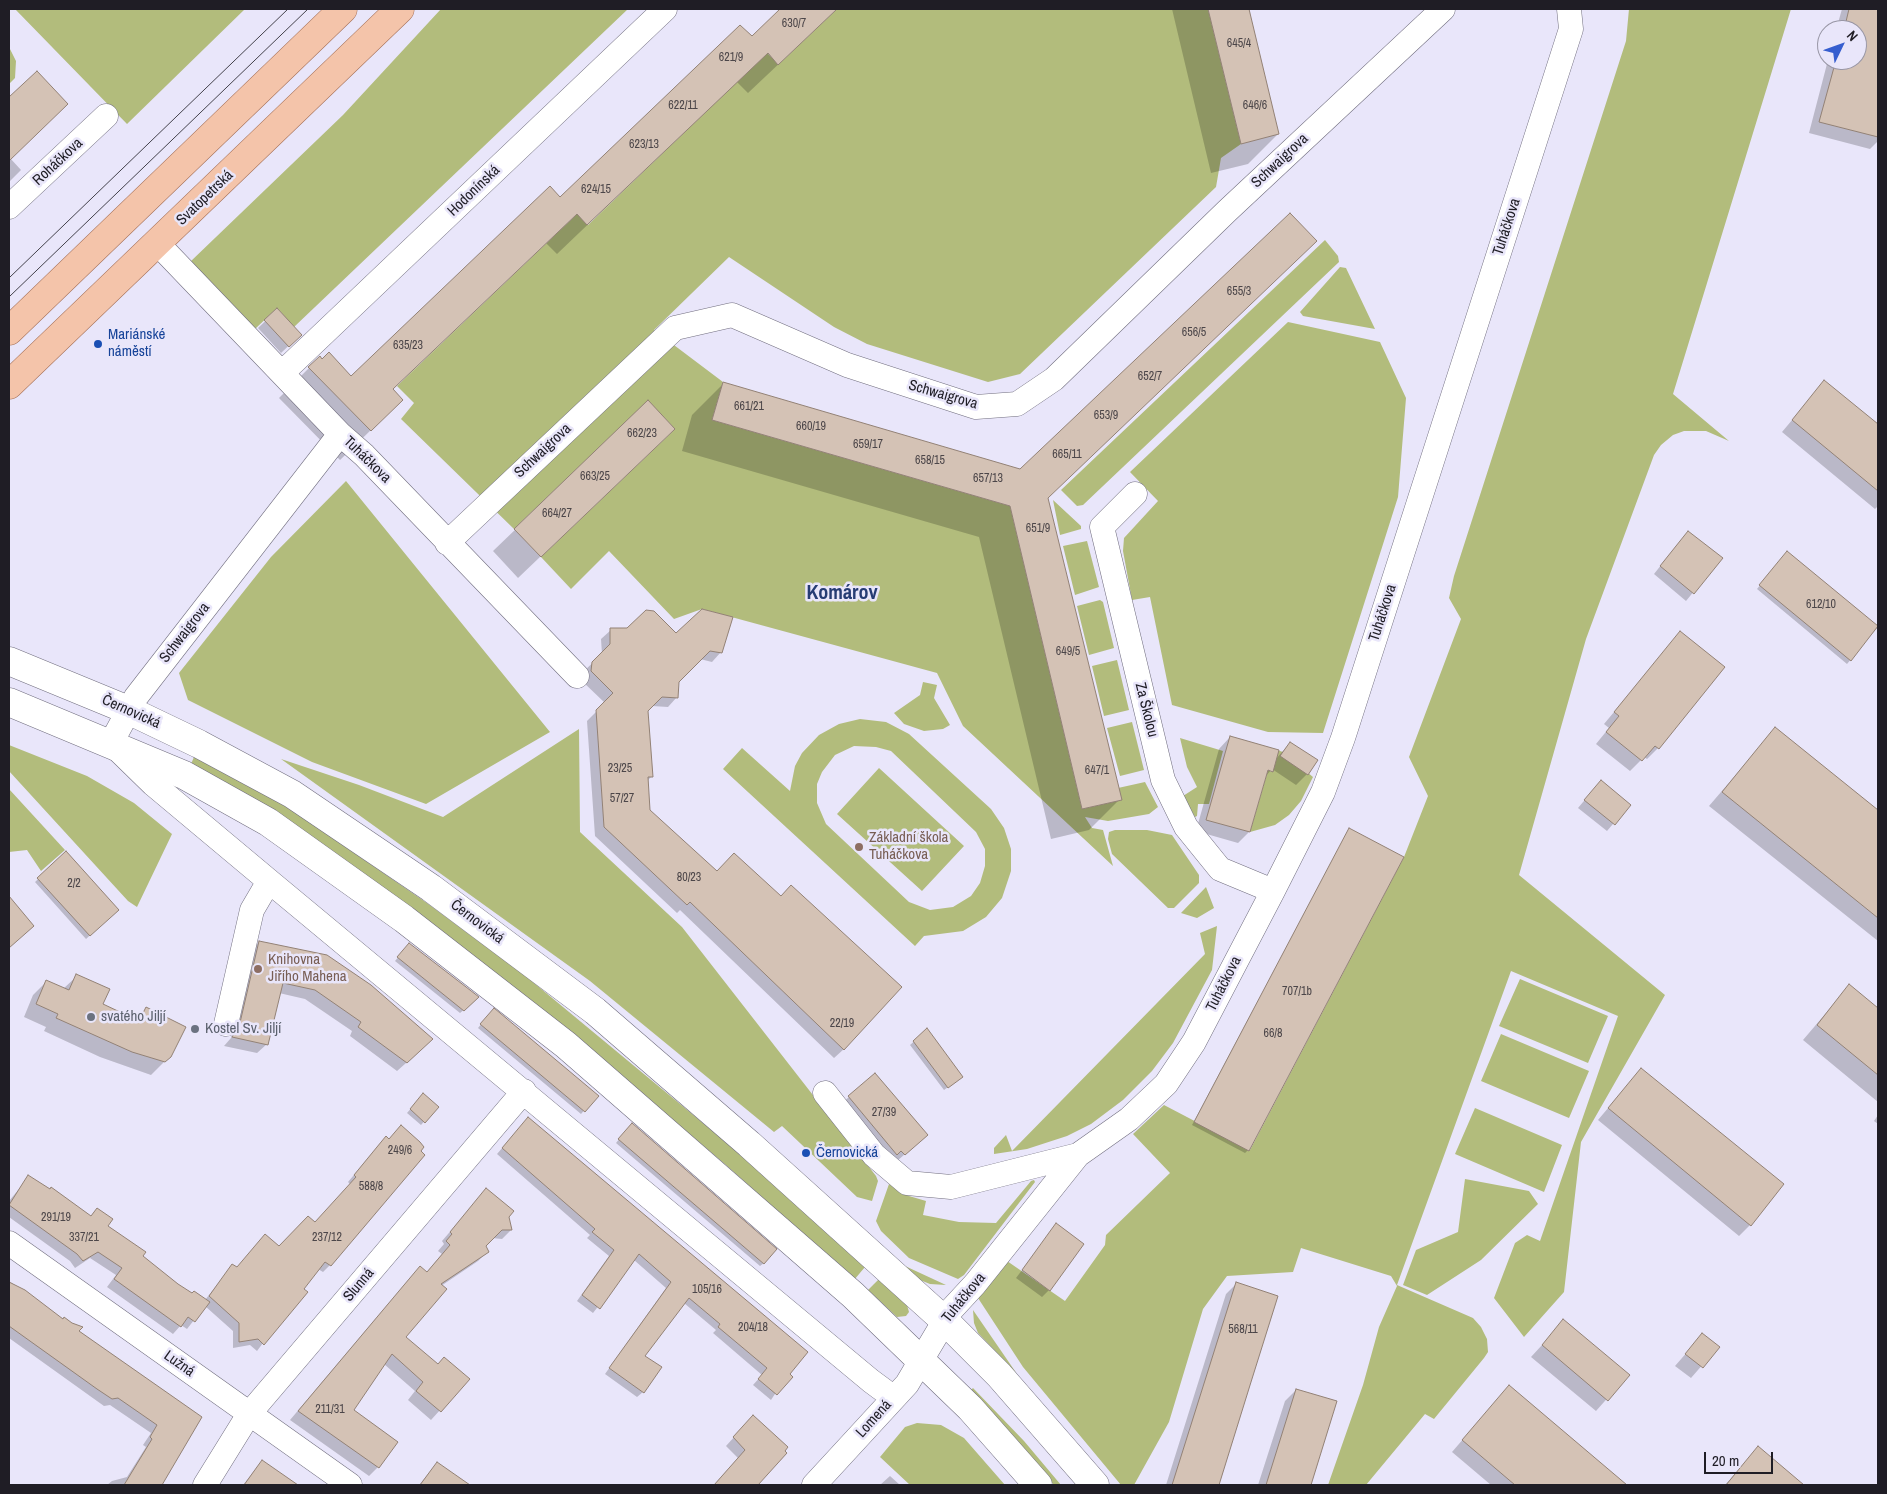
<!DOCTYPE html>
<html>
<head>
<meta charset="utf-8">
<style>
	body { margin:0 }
	#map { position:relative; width:1887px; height:1494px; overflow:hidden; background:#e9e6fa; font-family:"Archivo Narrow",sans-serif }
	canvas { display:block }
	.frame { position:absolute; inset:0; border:10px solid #1f1d25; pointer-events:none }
	.north { position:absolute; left:1817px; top:20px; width:50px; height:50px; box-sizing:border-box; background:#e9e6fa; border:1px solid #9896a5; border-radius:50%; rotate:48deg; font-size:14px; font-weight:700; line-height:20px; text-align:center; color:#1f1d25 }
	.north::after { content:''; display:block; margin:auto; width:18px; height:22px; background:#365ecf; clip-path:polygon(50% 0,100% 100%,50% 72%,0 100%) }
	.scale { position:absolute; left:1704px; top:1452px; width:69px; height:22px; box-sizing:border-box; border:2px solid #1f1d25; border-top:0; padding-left:6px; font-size:15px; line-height:18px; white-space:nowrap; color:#1f1d25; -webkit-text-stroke:4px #e9e6fa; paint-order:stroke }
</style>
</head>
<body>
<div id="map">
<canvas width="1887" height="1494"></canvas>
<div class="frame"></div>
<div class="north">N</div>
<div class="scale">20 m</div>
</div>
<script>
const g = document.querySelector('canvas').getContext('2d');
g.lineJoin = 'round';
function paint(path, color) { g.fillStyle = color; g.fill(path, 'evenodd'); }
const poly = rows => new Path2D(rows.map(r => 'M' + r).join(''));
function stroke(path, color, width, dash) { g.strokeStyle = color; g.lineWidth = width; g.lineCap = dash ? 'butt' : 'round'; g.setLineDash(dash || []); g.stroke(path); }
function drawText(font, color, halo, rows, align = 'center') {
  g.font = font + ' "Archivo Narrow",sans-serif'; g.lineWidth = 5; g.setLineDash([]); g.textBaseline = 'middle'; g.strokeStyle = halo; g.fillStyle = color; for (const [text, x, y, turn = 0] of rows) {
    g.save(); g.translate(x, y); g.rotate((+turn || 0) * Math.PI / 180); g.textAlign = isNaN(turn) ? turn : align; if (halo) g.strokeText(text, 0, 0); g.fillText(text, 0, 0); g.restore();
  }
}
paint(poly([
	[15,9,245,9,127,124],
	[441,9,628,9,294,327,277,308,255,329,190,262,343,115],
	[837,9,1208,9,1241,144,1221,158,1216,187,1020,374,988,382,867,344,834,327,729,257,654,330,723,382,712,420,1010,506,1082,809,1121,800,1118,788,1145,782,1158,807,1149,814,1108,821,1085,817,1092,828,1103,830,1113,866,963,726,937,673,702,609,674,619,609,551,571,589,541,557,675,429,648,401,514,529,401,419,414,403,397,386,577,214,588,225,767,53,779,64],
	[1629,9,1791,9,1673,394,1729,441,1706,431,1684,431,1673,435,1661,445,1654,455,1586,639,1519,875,1665,995,1581,1142,1564,1292,1524,1337,1494,1298,1515,1243,1527,1235,1540,1241,1618,1016,1511,971,1397,1285,1473,1318,1481,1327,1487,1339,1488,1352,1484,1358,1434,1419,1425,1414,1366,1485,1328,1485,1363,1385,1379,1327,1397,1286,1391,1276,1301,1248,1293,1272,1227,1276,1203,1309,1169,1422,1134,1485,1121,1485,1023,1367,978,1298,1007,1261,1065,1301,1105,1245,1106,1235,1170,1173,1133,1134,1164,1105,1250,1150,1404,857,1428,796,1409,757,1461,619,1449,598,1454,576,1626,41],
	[9,47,16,61,15,78,9,84],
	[1325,240,1338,256,1339,262,1083,505,1077,506,1061,490],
	[1340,267,1346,268,1375,329,1303,316,1300,312],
	[1288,322,1380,342,1406,398,1398,497,1323,733,1268,732,1172,705,1150,597,1132,600,1123,551,1124,538,1158,501,1130,472],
	[346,481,550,732,426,804,312,762,188,700,179,673,271,557],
	[1053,500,1081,526,1081,529,1060,535],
	[1087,541,1099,587,1075,595,1063,546],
	[1100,600,1103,602,1114,648,1089,655,1077,606],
	[1117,660,1129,710,1104,716,1092,666],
	[923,682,937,685,934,698,950,725,943,729,924,731,904,724,894,713,920,695],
	[860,719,886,722,909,734,991,809,1004,828,1011,849,1011,871,1002,898,986,917,963,931,924,936,915,946,723,769,742,748,790,791,795,766,802,753,819,735,839,724],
	[854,746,876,747,891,751,976,832,985,849,985,866,980,883,971,896,953,907,930,910,909,902,826,824,817,803,817,784,822,772,835,755],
	[1132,722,1144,770,1120,776,1107,728],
	[579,729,580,832,682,927,876,1176,878,1181,872,1201,857,1197,782,1126,774,1132,590,981,281,759,359,785,443,817],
	[1180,738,1223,751,1209,804,1198,804,1197,816,1195,817,1183,796,1197,787,1187,767],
	[9,745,87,776,134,803,172,834,137,907,128,901,9,771],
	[1274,749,1283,752,1313,777,1301,801,1289,815,1275,825,1250,832,1268,770,1272,772,1272,758],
	[194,757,199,758,263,792,302,817,427,903,528,978,738,1152,865,1267,854,1280,727,1166,620,1075,191,764],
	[879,768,964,846,922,891,837,814],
	[9,789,65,850,41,871,27,850,9,852],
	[1115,830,1147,830,1172,835,1199,875,1199,883,1174,908,1168,908,1112,854,1108,839,1109,832],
	[1206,887,1214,908,1197,918,1181,913],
	[1217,926,1212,970,1173,1043,1152,1071,1123,1100,1091,1124,1067,1136,1027,1149,994,1154,994,1148,1006,1135,1012,1151,1205,954,1200,933],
	[1520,979,1608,1016,1588,1063,1499,1026],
	[1501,1034,1589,1071,1569,1118,1481,1081],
	[1475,1108,1562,1145,1544,1192,1455,1154],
	[1465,1179,1529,1191,1538,1204,1481,1260,1427,1295,1403,1285,1416,1250,1458,1232],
	[1034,1180,1035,1182,964,1275,958,1279,909,1258,881,1231,876,1221,889,1184,909,1196,926,1201,923,1215,959,1222,996,1223,1031,1181],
	[905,1266,946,1285,930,1284,920,1280],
	[879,1279,907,1305,909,1312,906,1316,897,1317,868,1290],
	[973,1310,1017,1374,978,1333,974,1323],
	[973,1388,1024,1441,1061,1485,1054,1485,971,1390],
	[917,1423,941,1425,964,1438,1005,1485,910,1485,880,1457,905,1427]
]), '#b2bc7c');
paint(poly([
	[782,9,837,9,748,93,737,82,557,254,546,243,392,390,372,429,340,460,279,398,309,368,351,377,752,38],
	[1172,9,1248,9,1278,134,1248,164,1211,173],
	[1842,9,1878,9,1878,141,1870,149,1809,133,1828,60,1857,60,1857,30,1836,30],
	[37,72,10,158,21,170,9,182,9,99],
	[277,310,300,335,281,353,258,328],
	[1824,382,1878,426,1878,506,1875,509,1782,432],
	[723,384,1046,499,1120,799,1089,830,1051,839,979,537,682,451,692,415],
	[648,402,652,450,518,578,493,551],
	[1681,540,1721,558,1686,601,1654,574],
	[1787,552,1878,627,1847,664,1757,589],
	[611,630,676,634,721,652,712,662,700,659,677,681,677,697,668,707,652,706,647,711,652,776,647,781,649,811,716,873,781,898,844,1049,834,1058,680,910,677,913,595,836,587,721,605,703,582,681,583,672,602,654,601,639],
	[1680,633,1658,748,1647,759,1644,757,1630,771,1596,744,1609,728,1604,724],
	[1775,729,1878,811,1878,941,1709,806],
	[1230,737,1275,760,1290,743,1307,774,1296,785,1272,769,1264,778,1249,832,1238,843,1196,831,1219,749],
	[1594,789,1629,805,1607,831,1578,808],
	[1349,829,1248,1150,1245,1153,1192,1125],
	[66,853,117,910,86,939,35,882],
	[259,942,423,1048,397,1071,350,1036,352,1031,305,999,279,993,267,1044,257,1053,224,1046,231,1038,250,951],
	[406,948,478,998,460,1013,395,961],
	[77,976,102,1004,135,1020,146,1009,170,1056,151,1075,100,1057,44,1031,46,1027,24,1017,33,995,46,982,63,989],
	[1849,986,1878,1009,1878,1102,1803,1040],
	[490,1013,597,1096,581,1114,478,1028],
	[927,1030,958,1080,944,1090,910,1045],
	[1641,1069,1750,1225,1739,1236,1598,1120],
	[875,1074,927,1135,897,1161,889,1161,841,1104],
	[420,1098,437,1107,421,1125,407,1113],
	[1878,1115,1878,1124,1874,1121],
	[523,1124,788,1374,771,1400,753,1385,762,1375,713,1333,716,1330,684,1303,643,1356,643,1392,637,1397,605,1374,666,1288,634,1260,593,1313,577,1301,609,1256,587,1238,590,1235,497,1154],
	[628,1128,764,1263,760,1266,616,1143],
	[379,1145,419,1151,423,1155,330,1265,323,1272,318,1269,257,1351,250,1345,233,1348,233,1331,205,1306,187,1329,181,1325,173,1334,107,1287,116,1275,90,1258,75,1268,70,1261,9,1217,9,1201,29,1177,90,1217,97,1209,107,1226,142,1256,191,1295,205,1300,233,1265,236,1268,279,1247,315,1224,350,1184,348,1182],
	[486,1190,508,1217,511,1230,502,1239,492,1238,485,1246,487,1252,478,1261,441,1286,405,1337,438,1366,468,1379,431,1420,408,1400,415,1391,384,1364,352,1410,378,1467,369,1476,290,1420,411,1277,420,1268,426,1273,442,1254,438,1251,444,1244,442,1241],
	[1056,1225,1049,1290,1042,1297,1016,1278],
	[9,1281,200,1418,160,1485,107,1485,112,1481,127,1477,146,1447,143,1445,151,1433,110,1405,104,1406,90,1396,9,1338],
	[1237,1283,1277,1297,1217,1485,1166,1485,1226,1294],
	[1564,1321,1628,1375,1596,1411,1531,1357],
	[1702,1335,1718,1347,1691,1378,1675,1366],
	[1509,1386,1625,1485,1491,1485,1452,1452],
	[1296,1390,1336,1402,1309,1485,1258,1485,1285,1401],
	[745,1425,785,1453,756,1485,714,1485,738,1458,726,1446],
	[1758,1448,1802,1485,1725,1485],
	[262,1461,295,1485,243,1485],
	[437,1463,458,1478,453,1485,419,1485],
	[890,1476,900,1485,880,1485]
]), '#0003');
const building = poly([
	[780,9,837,9,778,65,768,53,587,225,577,214,393,389,403,400,371,431,308,367,320,356,322,359,329,352,351,376,550,186,560,197,740,25,752,36,780,9],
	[1208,9,1249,9,1279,134,1241,144,1208,9],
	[1849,9,1878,9,1878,137,1819,122,1836,60,1857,60,1857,30,1844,30,1849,9],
	[37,71,68,104,9,161,9,97,37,71],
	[1290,213,1317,241,1048,498,1122,800,1082,809,1010,506,712,420,723,382,1020,469,1290,213],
	[277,308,302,335,289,347,264,320,277,308],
	[1824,380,1878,424,1878,491,1792,420,1824,380],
	[648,400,675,429,541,557,514,529,648,400],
	[1688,531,1723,558,1694,594,1660,566,1688,531],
	[1787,551,1878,626,1851,661,1759,585,1787,551],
	[702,609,733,617,722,653,710,651,679,682,678,698,662,697,648,711,653,777,648,777,650,810,717,871,734,853,781,896,791,885,902,987,844,1050,690,902,687,905,604,827,596,710,613,693,591,671,592,662,610,644,610,628,627,628,646,610,654,611,676,633,702,609],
	[1680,631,1725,667,1659,749,1655,746,1642,761,1606,732,1619,716,1614,712,1680,631],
	[1775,727,1878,810,1878,918,1722,792,1775,727],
	[1230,736,1279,750,1273,772,1268,770,1250,832,1206,820,1230,736],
	[1290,742,1318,760,1308,775,1280,756,1290,742],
	[1601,780,1631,805,1615,825,1584,800,1601,780],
	[1349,828,1404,857,1249,1151,1194,1122,1349,828],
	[66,851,119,910,90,936,37,878,66,851],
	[9,896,34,926,9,948,9,896],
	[259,941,327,955,371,985,433,1039,407,1063,358,1027,361,1022,315,990,283,983,268,1045,232,1037,239,1027,259,941],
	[409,943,479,997,464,1011,397,957,409,943],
	[76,974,110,989,103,1004,139,1021,146,1007,186,1027,171,1057,165,1062,132,1052,56,1018,58,1014,36,1004,46,980,69,990,76,974],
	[1849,984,1878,1008,1878,1075,1817,1025,1849,984],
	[494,1008,599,1096,585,1112,480,1024,494,1008],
	[927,1028,963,1077,948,1088,913,1041,927,1028],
	[1641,1068,1784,1184,1751,1226,1608,1108,1641,1068],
	[875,1073,928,1135,905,1155,901,1151,897,1155,848,1096,875,1073],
	[423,1093,439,1107,425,1123,410,1109,423,1093],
	[528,1117,808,1352,790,1374,793,1377,777,1395,758,1379,767,1368,718,1327,720,1324,689,1298,645,1356,662,1367,644,1393,609,1368,671,1282,639,1254,600,1309,582,1295,614,1250,592,1232,595,1229,502,1148,528,1117],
	[632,1123,777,1249,764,1264,618,1139,632,1123],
	[401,1125,420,1142,424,1147,421,1151,425,1155,331,1266,325,1262,304,1289,308,1292,264,1345,258,1339,239,1342,239,1323,209,1296,232,1264,237,1267,265,1234,279,1246,308,1216,315,1222,356,1177,354,1175,386,1136,389,1139,401,1125],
	[28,1175,50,1189,51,1187,91,1216,97,1208,113,1219,108,1226,146,1252,143,1256,178,1284,192,1293,194,1291,210,1302,195,1322,188,1317,181,1327,114,1279,122,1268,98,1252,83,1261,77,1254,9,1205,28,1175],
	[486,1188,514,1211,509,1217,512,1230,502,1230,486,1246,489,1252,441,1284,447,1289,406,1337,438,1364,444,1357,470,1379,441,1412,416,1391,423,1382,392,1354,354,1410,398,1442,379,1468,298,1411,420,1266,427,1272,450,1245,446,1241,452,1234,450,1232,486,1188],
	[1056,1223,1084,1244,1050,1291,1022,1270,1056,1223],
	[9,1282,25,1290,63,1319,64,1317,72,1323,83,1327,79,1331,202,1417,162,1485,124,1485,152,1439,150,1437,157,1425,118,1398,112,1399,97,1389,9,1326,9,1282],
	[1236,1282,1278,1296,1251,1382,1219,1485,1172,1485,1236,1282],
	[1563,1319,1630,1375,1608,1401,1542,1345,1563,1319],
	[1702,1333,1720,1347,1703,1368,1685,1354,1702,1333],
	[1509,1385,1627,1485,1515,1485,1462,1440,1509,1385],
	[1296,1389,1337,1401,1311,1485,1266,1485,1296,1389],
	[753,1415,788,1447,785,1451,787,1453,758,1485,714,1485,745,1450,733,1437,753,1415],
	[1758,1446,1804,1485,1726,1485,1758,1446],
	[262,1460,298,1485,244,1485,262,1460],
	[437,1462,470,1485,420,1485,437,1462]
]);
paint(building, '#d4c2b5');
stroke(building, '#928175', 1);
const minor = poly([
	[9,207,106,116],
	[158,244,340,434,364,455,577,676],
	[282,373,665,9],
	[1135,494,1102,527,1163,780,1186,827,1220,869,1273,891],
	[447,543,675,328,732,315,847,365,976,407,1017,404,1054,379,1227,211,1443,9],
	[269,881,153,784,111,743,136,697,340,434],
	[226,1024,252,910,269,881,871,1381,894,1398],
	[825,1093,874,1155,907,1183,951,1187,1078,1155],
	[9,1243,350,1485],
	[205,1485,249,1414,524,1091],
	[814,1485,907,1384,951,1310,975,1284,1078,1155,1129,1119,1166,1084,1194,1042,1273,891,1323,792,1343,738,1571,29,1569,9]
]);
const secondary = poly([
	[9,661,128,710,199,744,292,794,431,888,595,1011,749,1144,945,1321,999,1375,1095,1485],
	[9,702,184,775,268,822,404,919,566,1045,853,1295,970,1408,1038,1485]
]);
const primary = poly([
	[9,331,343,9],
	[9,385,400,9]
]);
stroke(minor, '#716e7f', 25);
stroke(secondary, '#716e7f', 29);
stroke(primary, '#a57057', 29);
stroke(minor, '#fff', 24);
stroke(secondary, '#fff', 28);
stroke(primary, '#f4c4aa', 28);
stroke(poly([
	[9,278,288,9],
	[9,297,308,9]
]), '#43414b', 1);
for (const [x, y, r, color] of [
	[98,344,5,"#1a4fb4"],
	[859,847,5,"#8d6e63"],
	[258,969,5,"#8d6e63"],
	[91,1017,5,"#6b7280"],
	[195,1029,5,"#6b7280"],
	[806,1153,5,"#1a4fb4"]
]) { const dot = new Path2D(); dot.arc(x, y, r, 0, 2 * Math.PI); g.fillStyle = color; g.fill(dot); stroke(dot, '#e9e6fa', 2); }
drawText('12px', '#4c4649', null, [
	["630/7",794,24],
	["645/4",1239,44],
	["621/9",731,58],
	["622/11",683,106],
	["646/6",1255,106],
	["623/13",644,145],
	["624/15",596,190],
	["655/3",1239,292],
	["656/5",1194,333],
	["635/23",408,346],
	["652/7",1150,377],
	["661/21",749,407],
	["653/9",1106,416],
	["660/19",811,427],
	["662/23",642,434],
	["659/17",868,445],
	["665/11",1067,455],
	["658/15",930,461],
	["663/25",595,477],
	["657/13",988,479],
	["664/27",557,514],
	["651/9",1038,529],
	["612/10",1821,605],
	["649/5",1068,652],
	["23/25",620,769],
	["647/1",1097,771],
	["57/27",622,799],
	["80/23",689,878],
	["2/2",74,884],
	["707/1b",1297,992],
	["22/19",842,1024],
	["66/8",1273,1034],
	["27/39",884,1113],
	["249/6",400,1151],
	["588/8",371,1187],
	["291/19",56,1218],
	["337/21",84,1238],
	["237/12",327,1238],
	["105/16",707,1290],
	["204/18",753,1328],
	["568/11",1243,1330],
	["211/31",330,1410]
]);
drawText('15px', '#1f1d25', '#e9e6fa', [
	["Schwaigrova",1280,161,-43],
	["Roháčkova",58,162,-43],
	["Hodonínská",474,191,-44],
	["Svatopetrská",205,198,-44],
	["Tuháčkova",1507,227,-72],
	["Schwaigrova",943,395,16],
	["Schwaigrova",543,451,-43],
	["Tuháčkova",367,460,44],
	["Tuháčkova",1383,613,-72],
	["Schwaigrova",185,633,-52],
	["Za Školou",1146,710,76],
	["Černovická",131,712,24],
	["Černovická",477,922,37],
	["Tuháčkova",1224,984,-63],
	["Slunná",359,1285,-50],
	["Tuháčkova",964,1298,-51],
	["Lužná",179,1364,35],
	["Lomená",874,1419,-48]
]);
drawText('15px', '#164399', '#e9e6fa', [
	["Mariánské",108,335],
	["náměstí",108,352],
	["Černovická",816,1153]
], 'left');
drawText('15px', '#785e54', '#e9e6fa', [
	["Základní škola",869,838],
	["Tuháčkova",869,855],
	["Knihovna",268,960],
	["Jiřího Mahena",268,977]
], 'left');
drawText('15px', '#5b616d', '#e9e6fa', [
	["svatého Jiljí",101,1017],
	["Kostel Sv. Jiljí",205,1029]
], 'left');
drawText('bold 20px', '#263c74', '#e9e6fa', [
	["Komárov",842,594]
]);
</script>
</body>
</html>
